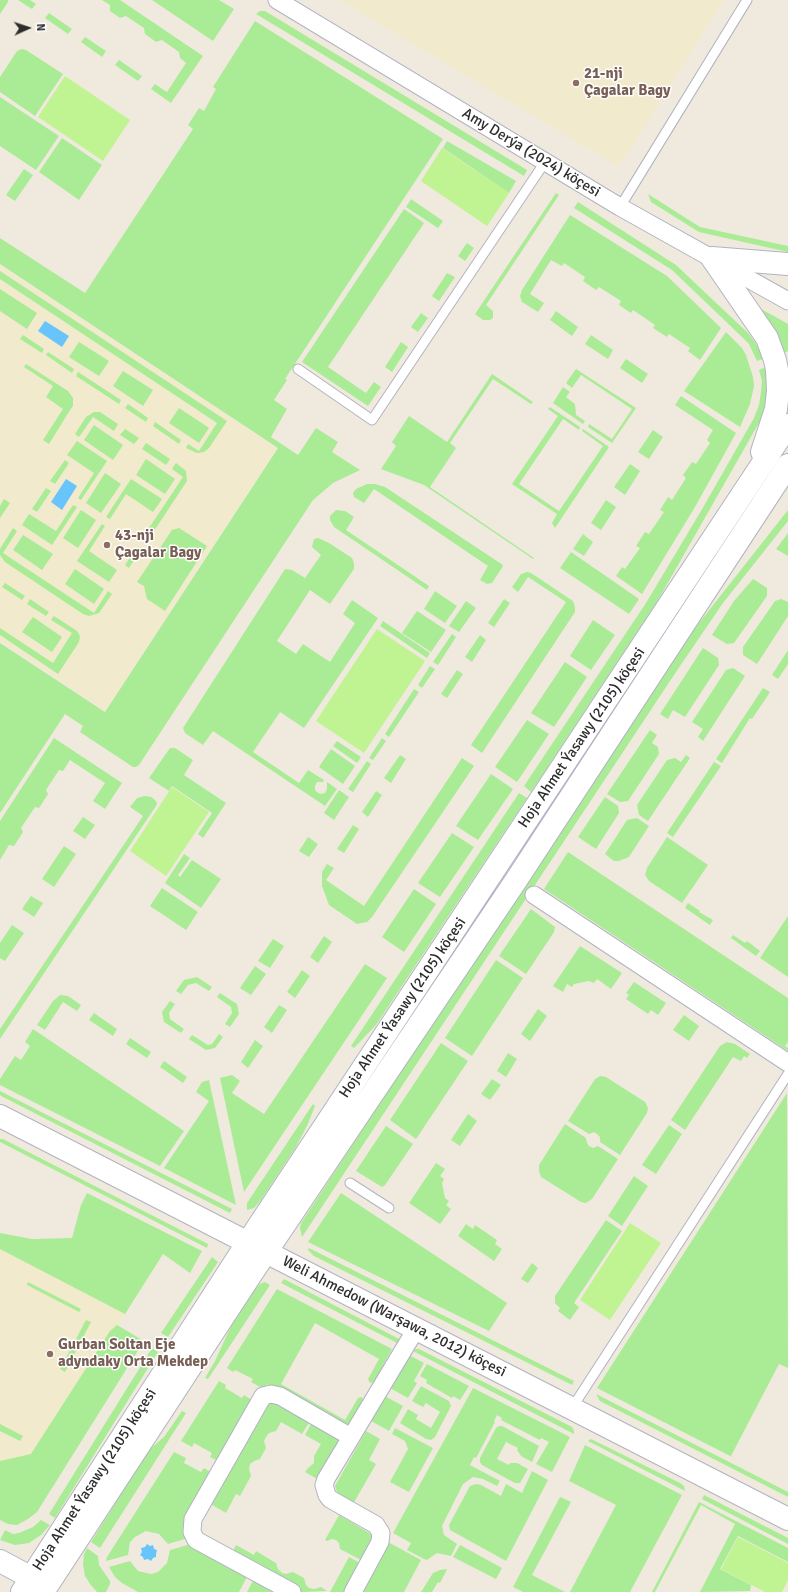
<!DOCTYPE html>
<html>
<head>
<meta charset="utf-8">
<style>
	body { margin:0 }
	#map { position:relative; width:788px; height:1592px; overflow:hidden; background:#f0eade; font-family:Signika,sans-serif }
	canvas { display:block }
	.north { position:absolute; left:8px; top:8px; width:40px; height:40px; -webkit-text-stroke:3px #fff; paint-order:stroke; rotate:87deg; font-size:11px; font-weight:700; line-height:16px; text-align:center; color:#2d2d2d }
	.north::after { content:''; display:block; margin:auto; width:14px; height:18px; background:#2d2d2d; clip-path:polygon(50% 0,100% 100%,50% 72%,0 100%) }
</style>
</head>
<body>
<div id="map">
<canvas width="788" height="1592"></canvas>
<div class="north">N</div>
</div>
<script>
const g = document.querySelector('canvas').getContext('2d');
g.lineJoin = 'round';
function paint(path, color) { g.fillStyle = color; g.fill(path, 'evenodd'); }
const poly = rows => new Path2D(rows.map(r => 'M' + r).join(''));
function stroke(path, color, width, dash) { g.strokeStyle = color; g.lineWidth = width; g.lineCap = dash ? 'butt' : 'round'; g.setLineDash(dash || []); g.stroke(path); }
function drawText(font, color, halo, rows, align = 'center') {
  g.font = font + ' Signika,sans-serif'; g.lineWidth = 3; g.setLineDash([]); g.textBaseline = 'middle'; g.strokeStyle = halo; g.fillStyle = color; for (const [text, x, y, turn = 0] of rows) {
    g.save(); g.translate(x, y); g.rotate((+turn || 0) * Math.PI / 180); g.textAlign = isNaN(turn) ? turn : align; if (halo) g.strokeText(text, 0, 0); g.fillText(text, 0, 0); g.restore();
  }
}
paint(poly([
	[340,0,724,0,619,167],
	[0,265,277,448,105,711,0,641],
	[0,1240,59,1251,167,1248,34,1458,0,1465]
]), '#f2eacd');
paint(poly([
	[0,0,8,0,8,2,0,14],
	[18,0,30,0,36,4,32,9],
	[102,0,120,0,203,56,171,103,151,89,155,84,167,92,186,63,180,58,179,52,162,40,156,42,145,34,144,28,126,16,120,18,110,11,110,5],
	[152,0,219,0,234,9,213,41],
	[260,11,265,11,527,170,524,176,256,14],
	[49,13,72,29,68,34,45,18],
	[255,21,443,139,285,379,287,380,274,400,287,409,271,437,298,455,316,428,338,442,332,452,360,470,333,483,313,500,139,765,136,767,133,767,80,732,83,726,65,714,0,813,0,643,105,712,278,448,0,264,0,238,85,293,193,129,188,125,199,108,204,111,216,89,213,87],
	[85,37,106,51,102,57,81,42],
	[22,49,26,50,63,74,35,116,0,92,0,77,17,51],
	[119,60,142,76,138,81,115,65],
	[0,97,59,136,36,170,0,146],
	[62,138,102,165,79,200,39,172],
	[447,141,516,181,509,193,443,148],
	[24,169,33,175,15,201,6,195],
	[556,193,559,195,486,305,493,311,493,318,490,320,483,320,475,314],
	[648,194,700,227,788,246,788,252,699,232,651,202],
	[411,199,443,221,438,228,406,207],
	[578,202,676,265,748,333,759,348,763,359,757,361,749,344,743,338,672,270,574,208],
	[404,209,424,223,328,367,366,393,374,382,381,387,368,406,302,362],
	[570,215,667,276,721,328,700,360,688,351,690,348,669,334,667,337,653,328,655,325,633,310,631,313,619,305,621,301,599,287,596,290,583,281,585,277,564,263,562,266,551,260,530,294,544,303,538,312,522,302,520,296,522,290],
	[467,243,474,248,465,261,458,256],
	[0,271,227,421,209,448,204,452,197,453,186,448,188,444,199,451,217,423,0,279],
	[447,273,455,277,439,301,432,296],
	[0,289,37,313,27,329,0,311],
	[756,306,788,324,788,351,784,353,779,340],
	[556,311,578,327,572,336,550,320],
	[421,313,428,318,418,332,411,327],
	[726,332,742,348,746,355,753,377,754,386,750,404,740,427,684,391],
	[23,335,44,349,42,353,20,339],
	[591,335,613,350,608,359,585,344],
	[79,342,109,361,99,376,69,357],
	[401,342,408,347,392,372,385,367],
	[48,352,74,369,72,373,46,355],
	[626,359,648,374,642,383,620,368],
	[26,364,68,391,73,398,73,406,70,410,49,444,43,440,63,409,46,397,53,386,24,367],
	[766,367,768,380,765,406,760,421,657,602,531,792,524,786,646,603,701,511,754,418,759,405,761,392,762,381,759,370],
	[576,369,636,408,612,443,588,427,589,424,612,439,632,409,581,375,572,388,566,383],
	[123,371,153,390,143,406,113,386],
	[78,372,121,400,119,404,76,376],
	[492,374,533,402,531,404,493,379,450,443,456,448,430,487,534,558,533,559,424,485,381,469,396,446,392,442,409,416,447,442],
	[563,387,570,392,566,397,575,404,576,415,585,421,583,424,553,403],
	[681,396,736,433,695,507,642,594,616,576,622,567,625,569,640,548,636,546,645,532,649,534,664,512,660,510,668,497,672,500,686,478,683,475,692,462,696,464,710,443,707,440,713,430,675,405],
	[128,404,148,418,146,422,125,408],
	[550,407,580,427,579,430,563,419,519,484,559,511,603,446,582,431,583,429,609,447,555,528,552,523,557,514,512,484,558,416,548,409],
	[179,408,209,428,199,443,169,423],
	[94,412,100,412,118,424,114,431,93,417,79,437,75,434,86,417],
	[155,422,181,440,179,444,153,426],
	[94,425,123,445,113,460,84,440],
	[125,429,139,438,134,444,120,435],
	[653,430,663,437,649,459,638,452],
	[77,441,107,461,81,500,78,498,94,473,67,455],
	[146,443,170,459,166,465,142,449],
	[146,459,175,479,165,494,136,475],
	[65,460,69,463,55,484,50,481],
	[176,463,186,471,187,481,146,543,141,540,183,477,172,469],
	[630,464,640,471,625,495,614,487],
	[105,473,121,484,101,513,86,503],
	[131,479,162,499,153,512,126,494,110,519,106,517],
	[367,484,375,484,385,487,503,565,502,568,492,583,487,584,480,580,488,566,374,489,364,503,354,497,353,493,356,489],
	[46,488,51,491,37,512,32,509],
	[4,499,10,503,0,518,0,506],
	[606,500,616,507,601,530,591,523],
	[73,505,77,507,52,545,22,525,29,514,56,531],
	[81,510,96,520,78,548,63,538],
	[336,510,345,511,354,517,346,530,429,586,427,590,334,527,330,520,330,516],
	[788,510,788,521,723,603,678,669,302,1237,300,1228,301,1223,670,664,699,623],
	[102,524,105,526,89,551,117,570,109,582,77,561],
	[13,528,17,531,3,553,94,613,108,591,112,594,99,613,89,616,83,614,5,562,0,555,0,549],
	[179,528,207,546,165,611,147,599,144,586,137,582,172,530],
	[788,533,788,556,776,549],
	[583,534,593,542,584,556,573,549],
	[23,535,53,554,42,570,13,550],
	[318,538,329,543,352,558,354,563,354,569,330,604,310,590,277,641,296,654,303,644,330,662,355,623,343,614,352,600,378,618,304,728,280,712,253,752,299,783,308,770,324,780,323,782,317,782,315,786,315,790,318,793,321,794,325,793,327,789,327,782,337,789,325,806,213,731,203,745,185,733,183,728,285,569,292,570,305,578,321,555,312,547,314,539],
	[137,547,141,549,129,568,125,565],
	[571,552,639,599,629,614,560,568],
	[75,569,104,589,94,604,65,584],
	[527,572,531,573,573,601,575,607,575,612,482,753,471,745,566,602,528,577,518,592,512,587,521,574],
	[753,579,767,588,767,596,734,643,727,644,712,635,734,601],
	[5,583,25,596,22,600,2,587],
	[435,591,457,606,445,623,424,609],
	[30,599,49,612,46,616,27,604],
	[504,599,510,603,494,627,488,623],
	[781,599,788,602,788,616,757,664,743,655,743,647,775,601],
	[466,601,476,608,459,632,449,626],
	[417,611,446,630,431,652,402,633],
	[54,616,77,631,80,636,79,642,58,674,0,635,0,628,53,663,72,633,51,620],
	[33,617,62,637,52,652,22,632],
	[593,620,615,635,591,670,570,656],
	[383,621,430,653,427,658,380,626],
	[452,634,456,637,438,665,433,662],
	[480,635,486,640,472,662,465,657],
	[703,648,718,658,719,665,685,717,673,710,668,719,660,714],
	[788,650,788,664,778,679,772,675],
	[565,662,587,677,554,727,531,713],
	[430,666,435,669,422,688,418,685],
	[733,668,745,676,703,741,698,737,703,729,692,722,726,670],
	[457,670,463,674,447,698,441,694],
	[763,688,770,692,752,719,750,718,722,763,716,759],
	[414,689,419,692,389,737,385,734],
	[527,720,549,734,517,782,495,767],
	[650,730,657,735,652,743,658,747,659,754,628,801,620,802,607,794],
	[54,738,122,783,105,809,93,801,105,783,70,760,63,771,59,770,46,790,48,794,39,808,35,807,21,828,23,832,14,846,9,845,0,860,0,821],
	[382,738,386,741,373,760,369,758],
	[337,741,361,757,357,763,333,746],
	[170,748,175,748,193,760,184,775,226,803,203,838,198,834,212,813,172,786,169,791,149,778],
	[331,749,355,766,343,784,319,767],
	[400,755,406,759,391,783,384,778],
	[686,755,690,758,648,821,639,815,637,805,667,760,675,758,681,762],
	[462,758,474,766,372,917,367,922,357,924,329,905,322,886,322,872,327,864,334,868,326,880,364,906],
	[367,761,371,764,353,792,348,789],
	[714,762,721,766,673,837,667,833],
	[491,774,513,789,478,840,456,826],
	[339,790,349,797,334,820,324,813],
	[376,791,382,795,368,817,362,812],
	[519,793,527,798,376,1025,354,1048,351,1046],
	[145,796,151,797,155,800,157,803,156,806,0,1039,0,1029,143,816,130,807,137,798],
	[605,797,618,806,619,813,596,849,578,837],
	[83,817,95,825,85,839,73,831],
	[637,818,649,826,629,857,619,861,614,861,605,854,627,820],
	[353,825,359,829,344,853,337,849],
	[452,833,474,847,440,897,418,883],
	[308,837,318,844,309,857,299,851],
	[667,837,708,865,682,903,649,881,645,875,647,868],
	[64,846,76,854,54,887,42,879],
	[568,852,788,998,788,1042,785,1046,788,1048,788,1051,544,889],
	[184,854,190,858,178,875,180,877,192,860,221,879,201,908,165,883],
	[162,888,198,912,186,930,150,906],
	[414,889,436,904,404,952,382,937],
	[31,896,43,903,34,917,22,909],
	[688,903,700,911,699,912,713,920,710,925,685,908],
	[531,909,555,927,554,932,526,974,499,956],
	[788,916,788,977,760,958],
	[12,925,24,933,5,961,0,958,0,943],
	[733,935,745,943,747,941,760,951,756,956,731,938],
	[324,936,332,942,318,963,310,957],
	[273,939,284,946,270,968,258,961],
	[580,946,622,973,611,989,597,979,594,983,589,981,574,984,572,987,567,984,563,992,553,986],
	[496,960,523,978,472,1056,445,1038],
	[365,964,387,978,244,1192,220,1078,232,1075,240,1081,232,1093,264,1114],
	[255,966,266,974,251,995,240,988],
	[302,970,310,976,295,998,287,992],
	[197,977,212,987,209,991,196,983,188,985,181,994,176,991,184,980],
	[634,982,666,1003,658,1015,651,1010,648,1014,626,999,629,995,626,993],
	[220,993,237,1004,239,1014,230,1027,225,1024,232,1013,231,1007,217,997],
	[60,995,68,996,81,1005,77,1011,63,1002,45,1030,37,1025,53,1001],
	[170,1001,175,1004,169,1013,170,1019,184,1029,181,1033,164,1022,162,1012],
	[279,1005,287,1010,272,1033,264,1027],
	[538,1009,547,1016,530,1041,521,1034],
	[94,1013,117,1029,113,1036,89,1020],
	[684,1015,699,1026,689,1041,673,1030],
	[33,1029,184,1131,160,1166,0,1085,0,1079,15,1056,21,1060,30,1046,25,1042],
	[219,1034,223,1037,215,1048,206,1050,189,1039,192,1035,208,1045,212,1044],
	[130,1038,151,1052,147,1058,126,1044],
	[255,1040,263,1046,248,1068,241,1062],
	[727,1042,735,1044,750,1054,747,1058,744,1056,741,1061,733,1057,685,1130,671,1120,720,1046],
	[441,1043,468,1061,416,1139,390,1120],
	[508,1053,517,1059,506,1077,497,1071],
	[164,1061,187,1077,183,1083,160,1067],
	[600,1076,606,1077,645,1102,648,1108,647,1113,620,1155,600,1142,600,1137,597,1134,594,1132,589,1134,568,1121,595,1079],
	[492,1079,501,1085,490,1100,481,1094],
	[209,1080,236,1205,164,1168,209,1101,196,1092,202,1082],
	[0,1091,232,1209,230,1213,3,1097,0,1095],
	[787,1093,788,1368,779,1364,731,1456,738,1460,597,1388],
	[313,1104,315,1106,307,1126,296,1147,261,1200,254,1208,247,1210,247,1203],
	[468,1114,477,1121,460,1146,451,1140],
	[565,1124,586,1138,587,1143,589,1146,593,1148,598,1146,618,1159,592,1199,586,1203,581,1202,541,1177,539,1171,539,1165],
	[669,1125,682,1134,656,1174,642,1165],
	[386,1126,413,1144,385,1185,382,1187,356,1171],
	[0,1139,3,1139,208,1244,207,1248,0,1142],
	[436,1163,445,1169,440,1176,444,1179,442,1183,445,1198,449,1201,446,1205,451,1209,440,1224,409,1203],
	[634,1176,648,1186,622,1226,608,1216],
	[87,1193,202,1251,190,1273,163,1254,125,1314,0,1249,0,1233,32,1239,72,1238,81,1205],
	[341,1193,507,1303,489,1331,308,1242],
	[606,1220,622,1231,574,1303,579,1307,570,1320,558,1311,560,1308,555,1303,555,1296],
	[466,1224,473,1229,475,1225,497,1240,495,1244,502,1249,494,1261,458,1236],
	[309,1248,574,1381,572,1385,314,1256,308,1250],
	[212,1257,218,1262,168,1337,161,1333],
	[532,1263,538,1268,528,1283,521,1279],
	[284,1279,401,1340,399,1344,281,1283],
	[28,1282,81,1309,79,1312,27,1285],
	[265,1282,270,1285,208,1379,205,1378,215,1361,231,1326,254,1290,260,1284],
	[277,1289,392,1349,374,1382,370,1383,368,1379,379,1359,315,1323,281,1384,345,1420,358,1398,362,1397,363,1401,348,1429,267,1384,264,1389,251,1382,253,1379,235,1370,233,1372,227,1368],
	[86,1320,91,1322,65,1372,60,1369],
	[117,1325,144,1341,37,1512,28,1519,17,1525,8,1524,0,1520,0,1465,4,1464,0,1465,0,1461,31,1454,110,1331],
	[152,1348,158,1352,55,1518,49,1514],
	[416,1349,419,1349,572,1427,574,1431,574,1434,413,1351],
	[409,1355,424,1363,414,1381,417,1383,408,1398,390,1388],
	[427,1364,469,1386,460,1400,453,1396,452,1398,426,1383,427,1380,420,1376],
	[219,1381,226,1385,225,1388,242,1398,244,1395,252,1400,218,1461,210,1457,212,1453,194,1443,192,1447,181,1441],
	[421,1386,449,1401,451,1406,435,1437,431,1440,426,1439,400,1423,408,1409,418,1415,416,1419,431,1428,440,1412,426,1403,423,1407,412,1401],
	[473,1388,570,1437,552,1472,536,1464,549,1442,541,1438,540,1440,501,1420,502,1418,497,1415,494,1421,495,1422,476,1458,474,1457,470,1465,500,1481,497,1486,483,1479,473,1477,463,1484,442,1526,444,1535,457,1544,451,1556,437,1553,427,1560,424,1559,407,1550,411,1543,393,1533],
	[596,1394,788,1492,788,1497,600,1401],
	[385,1396,403,1406,389,1431,371,1421],
	[272,1400,310,1421,302,1434,281,1422,276,1431,269,1433,266,1437,264,1441,266,1448,260,1459,254,1461,250,1464,249,1469,251,1476,240,1496,236,1494,226,1513,209,1503,263,1404],
	[182,1411,186,1413,100,1548,91,1542,149,1450,164,1437],
	[312,1422,340,1438,317,1479,305,1472,308,1468,314,1463,314,1456,321,1444,305,1435],
	[0,1424,23,1436,20,1441,0,1431],
	[499,1426,502,1426,539,1446,532,1462,521,1456,517,1450,518,1448,506,1442,497,1459,509,1465,510,1463,517,1463,528,1469,520,1483,515,1483,482,1465,480,1462,480,1458,496,1428],
	[395,1428,433,1448,409,1492,390,1482,408,1449,405,1441,392,1434],
	[366,1431,380,1439,369,1460,376,1464,353,1504,338,1495,335,1486],
	[591,1439,680,1483,684,1486,685,1491,588,1441],
	[585,1445,682,1495,630,1592,570,1592,616,1505,569,1481],
	[174,1452,186,1458,184,1463,201,1472,204,1468,212,1473,188,1538,168,1544,159,1534,146,1531,135,1537,130,1542,128,1555,106,1561,107,1557],
	[532,1471,548,1480,506,1561,450,1530,449,1525,470,1486,476,1484,481,1485,501,1496,506,1484,522,1493],
	[704,1495,788,1538,788,1544,702,1499],
	[560,1497,571,1502,532,1575,565,1592,523,1592,513,1587],
	[699,1502,788,1548,788,1562,738,1536,720,1569,751,1585,750,1591,700,1592,735,1524,701,1505,655,1592,652,1592],
	[339,1515,371,1534,371,1542,361,1560,340,1549,339,1543,336,1540,332,1539,327,1541,325,1540],
	[41,1520,50,1525,41,1535,29,1543,15,1545,0,1540,5,1530,13,1534,19,1533,33,1527],
	[388,1542,421,1560,404,1592,362,1592],
	[191,1544,248,1575,239,1592,138,1592,122,1583,115,1577,109,1567,130,1561,138,1571,151,1574,158,1572,167,1563,170,1550],
	[236,1545,254,1555,256,1551,276,1563,278,1569,282,1573,286,1574,293,1572,304,1578,306,1585,309,1588,314,1589,321,1587,327,1591,302,1592,232,1553],
	[460,1545,502,1568,496,1579,453,1557],
	[87,1548,98,1556,99,1565,110,1581,110,1584,106,1592,97,1592,90,1584,85,1576,83,1564,84,1554],
	[349,1557,360,1563,344,1592,330,1592],
	[447,1569,440,1583,438,1582,432,1592,421,1592,433,1573,440,1570],
	[254,1579,280,1592,247,1592]
]), '#aaeb96');
paint(poly([
	[65,76,130,120,103,161,38,117],
	[442,148,509,193,487,226,421,181],
	[377,629,425,661,364,753,316,721],
	[172,787,209,812,166,876,130,851],
	[630,1223,661,1243,610,1320,580,1300],
	[738,1537,788,1563,788,1580,782,1592,765,1592,721,1569]
]), '#c0f391');
paint(poly([
	[45,321,69,336,62,347,38,331],
	[66,479,77,486,62,510,51,502],
	[147,1544,150,1546,153,1545,154,1549,157,1550,156,1554,156,1557,153,1558,151,1561,148,1559,144,1560,143,1557,140,1555,142,1552,141,1548,145,1547]
]), '#68c5fb');
const lane = poly([
	[620,207,747,0],
	[298,369,372,420,545,162],
	[350,1183,389,1208],
	[572,1408,788,1074]
]);
const street = poly([
	[277,0,620,207,788,301],
	[534,895,788,1063],
	[292,1592,196,1540,192,1532,193,1519,263,1396,271,1394,280,1396,351,1437],
	[353,1592,380,1542,381,1533,376,1525,330,1499,327,1495,324,1485,326,1479,416,1329]
]);
const secondary = poly([
	[712,258,767,338,775,360,777,370,778,391,776,409,762,452],
	[712,258,788,264],
	[0,1116,788,1519],
	[0,1561,43,1584],
	[22,1592,248,1242,788,425],
	[43,1592,252,1273,515,882,788,465]
]);
stroke(lane, '#b2b3c2', 11);
stroke(street, '#b2b3c2', 19);
stroke(secondary, '#b2b3c2', 24);
stroke(lane, '#fff', 9);
stroke(street, '#fff', 17);
stroke(secondary, '#fff', 22);
for (const [x, y, r, color] of [
	[576,83,4,"#8d6e63"],
	[107,545,4,"#8d6e63"],
	[50,1354,4,"#8d6e63"]
]) { const dot = new Path2D(); dot.arc(x, y, r, 0, 2 * Math.PI); g.fillStyle = color; g.fill(dot); stroke(dot, '#fff', 1.5); }
drawText('bold 15px', '#785e54', '#fff', [
	["21-nji",584,74],
	["Çagalar Bagy",584,91],
	["43-nji",115,536],
	["Çagalar Bagy",115,553],
	["Gurban Soltan Eje",58,1345],
	["adyndaky Orta Mekdep",58,1362]
], 'left');
drawText('15px', '#2d2d2d', '#fff', [
	["Amy Derýa (2024) köçesi",531,153,31],
	["Hoja Ahmet Ýasawy (2105) köçesi",582,738,-56],
	["Hoja Ahmet Ýasawy (2105) köçesi",403,1008,-56],
	["Weli Ahmedow (Warşawa, 2012) köçesi",394,1317,27],
	["Hoja Ahmet Ýasawy (2105) köçesi",95,1480,-57]
]);
</script>
</body>
</html>
